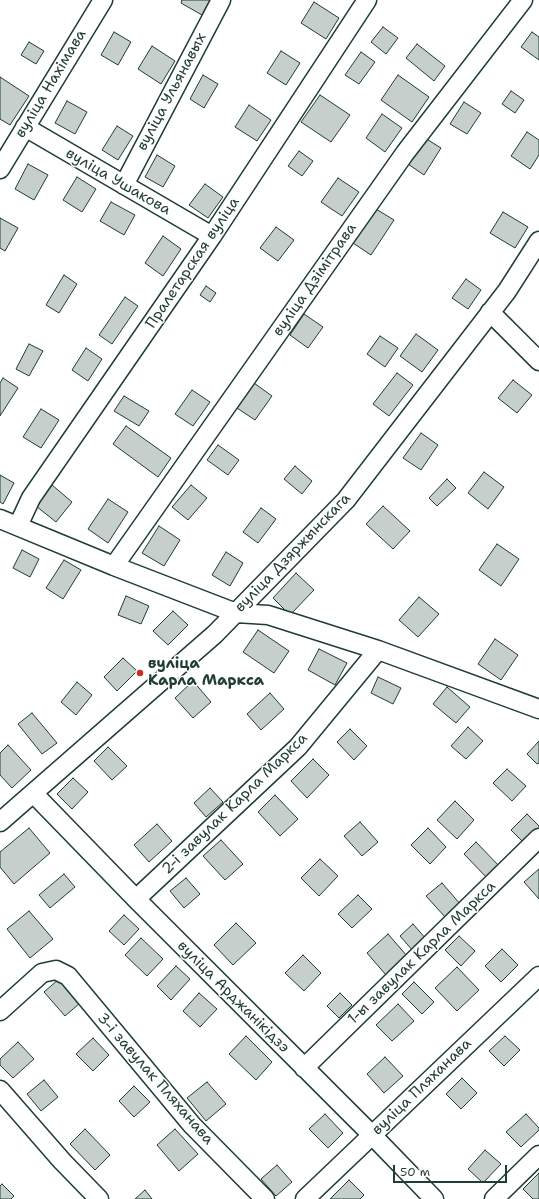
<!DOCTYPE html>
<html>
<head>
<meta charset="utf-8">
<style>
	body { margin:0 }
	#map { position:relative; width:539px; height:1199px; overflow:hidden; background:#fff; font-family:"Shantell Sans",sans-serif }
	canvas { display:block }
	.scale { position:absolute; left:393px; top:1165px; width:114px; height:18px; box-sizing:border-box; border:2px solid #1f3d34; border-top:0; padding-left:5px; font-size:12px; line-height:14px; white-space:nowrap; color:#1f3d34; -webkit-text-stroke:3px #fff; paint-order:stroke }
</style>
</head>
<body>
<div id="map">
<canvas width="539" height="1199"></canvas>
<div class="scale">50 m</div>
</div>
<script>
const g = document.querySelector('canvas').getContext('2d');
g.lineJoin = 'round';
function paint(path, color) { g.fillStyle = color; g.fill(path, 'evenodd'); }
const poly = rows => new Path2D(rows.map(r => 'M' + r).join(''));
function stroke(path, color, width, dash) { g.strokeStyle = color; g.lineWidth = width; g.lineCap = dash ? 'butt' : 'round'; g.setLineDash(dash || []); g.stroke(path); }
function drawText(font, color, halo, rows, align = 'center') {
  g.font = font + ' "Shantell Sans",sans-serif'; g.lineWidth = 3; g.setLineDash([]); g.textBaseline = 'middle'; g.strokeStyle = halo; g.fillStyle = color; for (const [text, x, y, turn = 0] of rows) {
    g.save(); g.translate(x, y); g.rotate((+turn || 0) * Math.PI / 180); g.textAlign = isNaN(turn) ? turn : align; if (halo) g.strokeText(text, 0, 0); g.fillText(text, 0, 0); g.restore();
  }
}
const building = poly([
	[182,0,210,0,202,15,181,3,182,0],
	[314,2,339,18,326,39,301,23,314,2],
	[383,27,398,38,386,54,371,42,383,27],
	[114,32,131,42,118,65,101,55,114,32],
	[532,32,539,37,539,60,521,47,532,32],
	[29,42,44,51,36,64,21,55,29,42],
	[417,44,445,66,434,81,406,58,417,44],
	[152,46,175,61,161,84,138,69,152,46],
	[281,51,300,63,286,85,267,73,281,51],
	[361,52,375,62,359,84,345,75,361,52],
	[203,75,218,84,204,108,190,99,203,75],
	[398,75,429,97,412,122,381,100,398,75],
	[0,77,29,96,10,125,0,119,0,77],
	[511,91,524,100,515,113,502,104,511,91],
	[320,95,350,115,331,142,301,122,320,95],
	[67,101,87,112,75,134,55,123,67,101],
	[464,102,481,113,467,134,450,124,464,102],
	[249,105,271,120,257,141,235,127,249,105],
	[382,114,402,128,385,152,366,138,382,114],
	[117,126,133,136,118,160,102,150,117,126],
	[527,132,539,140,539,155,530,169,511,156,527,132],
	[425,138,441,148,424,175,408,164,425,138],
	[299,151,313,161,302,176,288,166,299,151],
	[157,155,175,166,163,187,145,177,157,155],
	[28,164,48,175,34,200,15,189,28,164],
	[77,177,96,189,82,212,63,200,77,177],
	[338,178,359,192,342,216,321,202,338,178],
	[205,184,223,197,208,218,189,205,205,184],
	[111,202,135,215,124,235,100,221,111,202],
	[376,209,394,220,371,255,353,243,376,209],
	[503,212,528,227,515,248,490,233,503,212],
	[0,218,18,228,5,251,0,248,0,218],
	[276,227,294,240,278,261,260,248,276,227],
	[163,236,181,249,163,276,145,263,163,236],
	[64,275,77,284,59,313,46,305,64,275],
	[466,279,481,290,468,309,452,298,466,279],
	[206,286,216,293,210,302,200,295,206,286],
	[125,297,138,306,112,344,99,335,125,297],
	[304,314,323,327,308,348,290,335,304,314],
	[416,334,438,350,422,372,400,356,416,334],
	[380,336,398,348,385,367,367,354,380,336],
	[29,344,43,351,29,376,16,369,29,344],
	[86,348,102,359,88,381,72,370,86,348],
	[397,373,413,385,389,416,373,404,397,373],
	[3,378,18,388,0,416,0,383,3,378],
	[513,380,532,395,517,413,498,398,513,380],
	[254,383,272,396,255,420,237,408,254,383],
	[192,390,210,402,193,426,175,414,192,390],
	[124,396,149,411,139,426,114,411,124,396],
	[41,409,59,420,41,448,23,437,41,409],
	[126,426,171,458,158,477,113,444,126,426],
	[421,433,438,445,421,470,403,458,421,433],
	[218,445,239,460,228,475,207,460,218,445],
	[295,466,312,481,302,494,284,479,295,466],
	[484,472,504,487,488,509,468,493,484,472],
	[0,475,14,483,3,504,0,502,0,475],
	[447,479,456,488,437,506,429,498,447,479],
	[52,485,72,502,56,522,36,506,52,485],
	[191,485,207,498,188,520,172,507,191,485],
	[108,499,128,512,108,543,88,529,108,499],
	[383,506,410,531,393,549,366,524,383,506],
	[261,508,276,519,258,543,243,532,261,508],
	[159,526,180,540,164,566,142,553,159,526],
	[497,544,519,559,501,586,479,570,497,544],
	[22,550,39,559,30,577,13,568,22,550],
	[226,552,243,563,230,586,212,575,226,552],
	[64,560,81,570,63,599,46,588,64,560],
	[296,573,314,590,290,615,273,598,296,573],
	[126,596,149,606,141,624,118,615,126,596],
	[419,597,439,614,418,637,399,620,419,597],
	[173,611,188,625,168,645,153,631,173,611],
	[258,630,289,651,274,673,243,652,258,630],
	[495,639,518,655,501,680,478,664,495,639],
	[319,649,347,663,335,685,308,670,319,649],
	[123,658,137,671,117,691,104,677,123,658],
	[378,677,401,688,393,704,371,693,378,677],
	[193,681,211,702,193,718,175,698,193,681],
	[77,682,92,695,76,715,61,702,77,682],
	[447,687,470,707,456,723,433,704,447,687],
	[270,693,284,709,261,730,247,714,270,693],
	[32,713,57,743,42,754,18,724,32,713],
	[468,727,483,741,466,759,451,746,468,727],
	[350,729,367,746,354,760,337,742,350,729],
	[539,741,539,763,537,764,527,754,539,741],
	[8,745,31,770,12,788,0,775,0,753,8,745],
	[108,747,127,766,112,780,94,761,108,747],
	[313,759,329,775,307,798,291,781,313,759],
	[507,769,526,786,512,801,493,783,507,769],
	[73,778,88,792,72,809,57,794,73,778],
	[210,788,223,802,206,817,194,803,210,788],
	[275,795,298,819,280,836,258,812,275,795],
	[455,801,474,820,457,839,437,820,455,801],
	[527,814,539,826,539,831,526,845,511,830,527,814],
	[360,822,378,842,362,856,344,836,360,822],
	[157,824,172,841,149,862,134,845,157,824],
	[29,828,50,853,14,884,0,867,0,852,29,828],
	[428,828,446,847,430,864,411,845,428,828],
	[221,840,243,864,225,880,203,856,221,840],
	[476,842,500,867,488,879,464,854,476,842],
	[320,859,338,876,319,896,301,878,320,859],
	[539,869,539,899,524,882,539,869],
	[64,874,75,887,50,908,39,895,64,874],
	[186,878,200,894,184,908,170,891,186,878],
	[442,883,461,905,446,918,426,896,442,883],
	[358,895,372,909,352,928,338,914,358,895],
	[29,911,53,939,30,958,7,929,29,911],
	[124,915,139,929,124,945,109,931,124,915],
	[236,923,256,943,233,965,214,945,236,923],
	[413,924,427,940,414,952,400,936,413,924],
	[388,934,407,956,386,975,367,953,388,934],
	[459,936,475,951,461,966,445,950,459,936],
	[141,938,163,959,147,976,125,955,141,938],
	[502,949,518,965,501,982,485,966,502,949],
	[303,955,321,973,304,991,285,973,303,955],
	[176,966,190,979,171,1000,157,986,176,966],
	[457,967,479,990,457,1011,435,988,457,967],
	[59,979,80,1003,65,1016,44,992,59,979],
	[414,982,434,1002,422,1014,402,994,414,982],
	[199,993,217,1009,200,1027,183,1011,199,993],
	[340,993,352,1005,339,1018,327,1006,340,993],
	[398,1004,414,1021,392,1041,376,1025,398,1004],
	[246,1036,272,1062,256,1080,229,1054,246,1036],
	[505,1036,520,1050,504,1066,489,1051,505,1036],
	[93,1038,109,1055,93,1071,76,1054,93,1038],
	[18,1042,34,1059,13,1078,0,1065,0,1059,18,1042],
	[385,1057,403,1076,384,1093,367,1074,385,1057],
	[462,1078,477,1093,461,1109,446,1094,462,1078],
	[44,1080,58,1097,41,1111,27,1094,44,1080],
	[207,1082,226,1104,206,1121,187,1098,207,1082],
	[134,1086,150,1102,134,1117,119,1101,134,1086],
	[325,1114,343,1133,328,1148,309,1129,325,1114],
	[526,1114,539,1128,539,1130,521,1147,506,1132,526,1114],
	[85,1129,110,1155,95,1170,70,1144,85,1129],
	[175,1129,198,1154,179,1171,157,1145,175,1129],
	[485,1150,501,1164,483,1183,468,1169,485,1150],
	[277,1165,292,1182,276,1196,261,1179,277,1165],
	[539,1173,539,1199,533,1199,523,1189,539,1173],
	[349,1180,364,1195,360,1199,330,1199,349,1180],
	[2,1184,14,1196,11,1199,0,1199,0,1186,2,1184],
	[145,1190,152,1199,135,1199,145,1190]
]);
paint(building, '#c7cfcc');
stroke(building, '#1f3d34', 1);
const minor = poly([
	[25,127,212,236],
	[0,169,103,0],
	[124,185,221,0],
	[490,312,539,361],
	[0,519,114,566,236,613,268,615,378,650,539,709],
	[18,526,31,498,212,236,367,0],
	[114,566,405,153,523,0],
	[34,794,136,899,372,1135,434,1199],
	[0,822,215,634,346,500,507,291,539,241],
	[136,899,298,747,378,650],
	[0,1011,42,973,56,970,68,976,192,1125,265,1199],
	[304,1068,539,838],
	[0,1090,62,1161,99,1199],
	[305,1199,539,976],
	[494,1199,539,1155]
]);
stroke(minor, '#1f3d34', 21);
stroke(minor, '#fff', 18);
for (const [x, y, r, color] of [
	[140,673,4,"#c8321e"]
]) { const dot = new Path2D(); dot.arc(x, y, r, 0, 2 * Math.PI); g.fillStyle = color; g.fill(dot); stroke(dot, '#fff', 1.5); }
drawText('15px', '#1f3d34', '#fff', [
	["вуліца Нахімава",51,84,-59],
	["вуліца Ульянавых",172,92,-62],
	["вуліца Ушакова",118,182,30],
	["Пралетарская вуліца",193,263,-56],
	["вуліца Дзімітрава",315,280,-55],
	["вуліца Дзяржынскага",293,553,-46],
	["2-і завулак Карла Маркса",235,804,-44],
	["1-ы завулак Карла Маркса",422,953,-44],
	["вуліца Арджанікідзэ",233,997,45],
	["3-і завулак Пляханава",155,1079,49],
	["вуліца Пляханава",422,1087,-44]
]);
drawText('bold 15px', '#1f3d34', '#fff', [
	["вуліца",148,664],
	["Карла Маркса",148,681]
], 'left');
</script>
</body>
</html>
